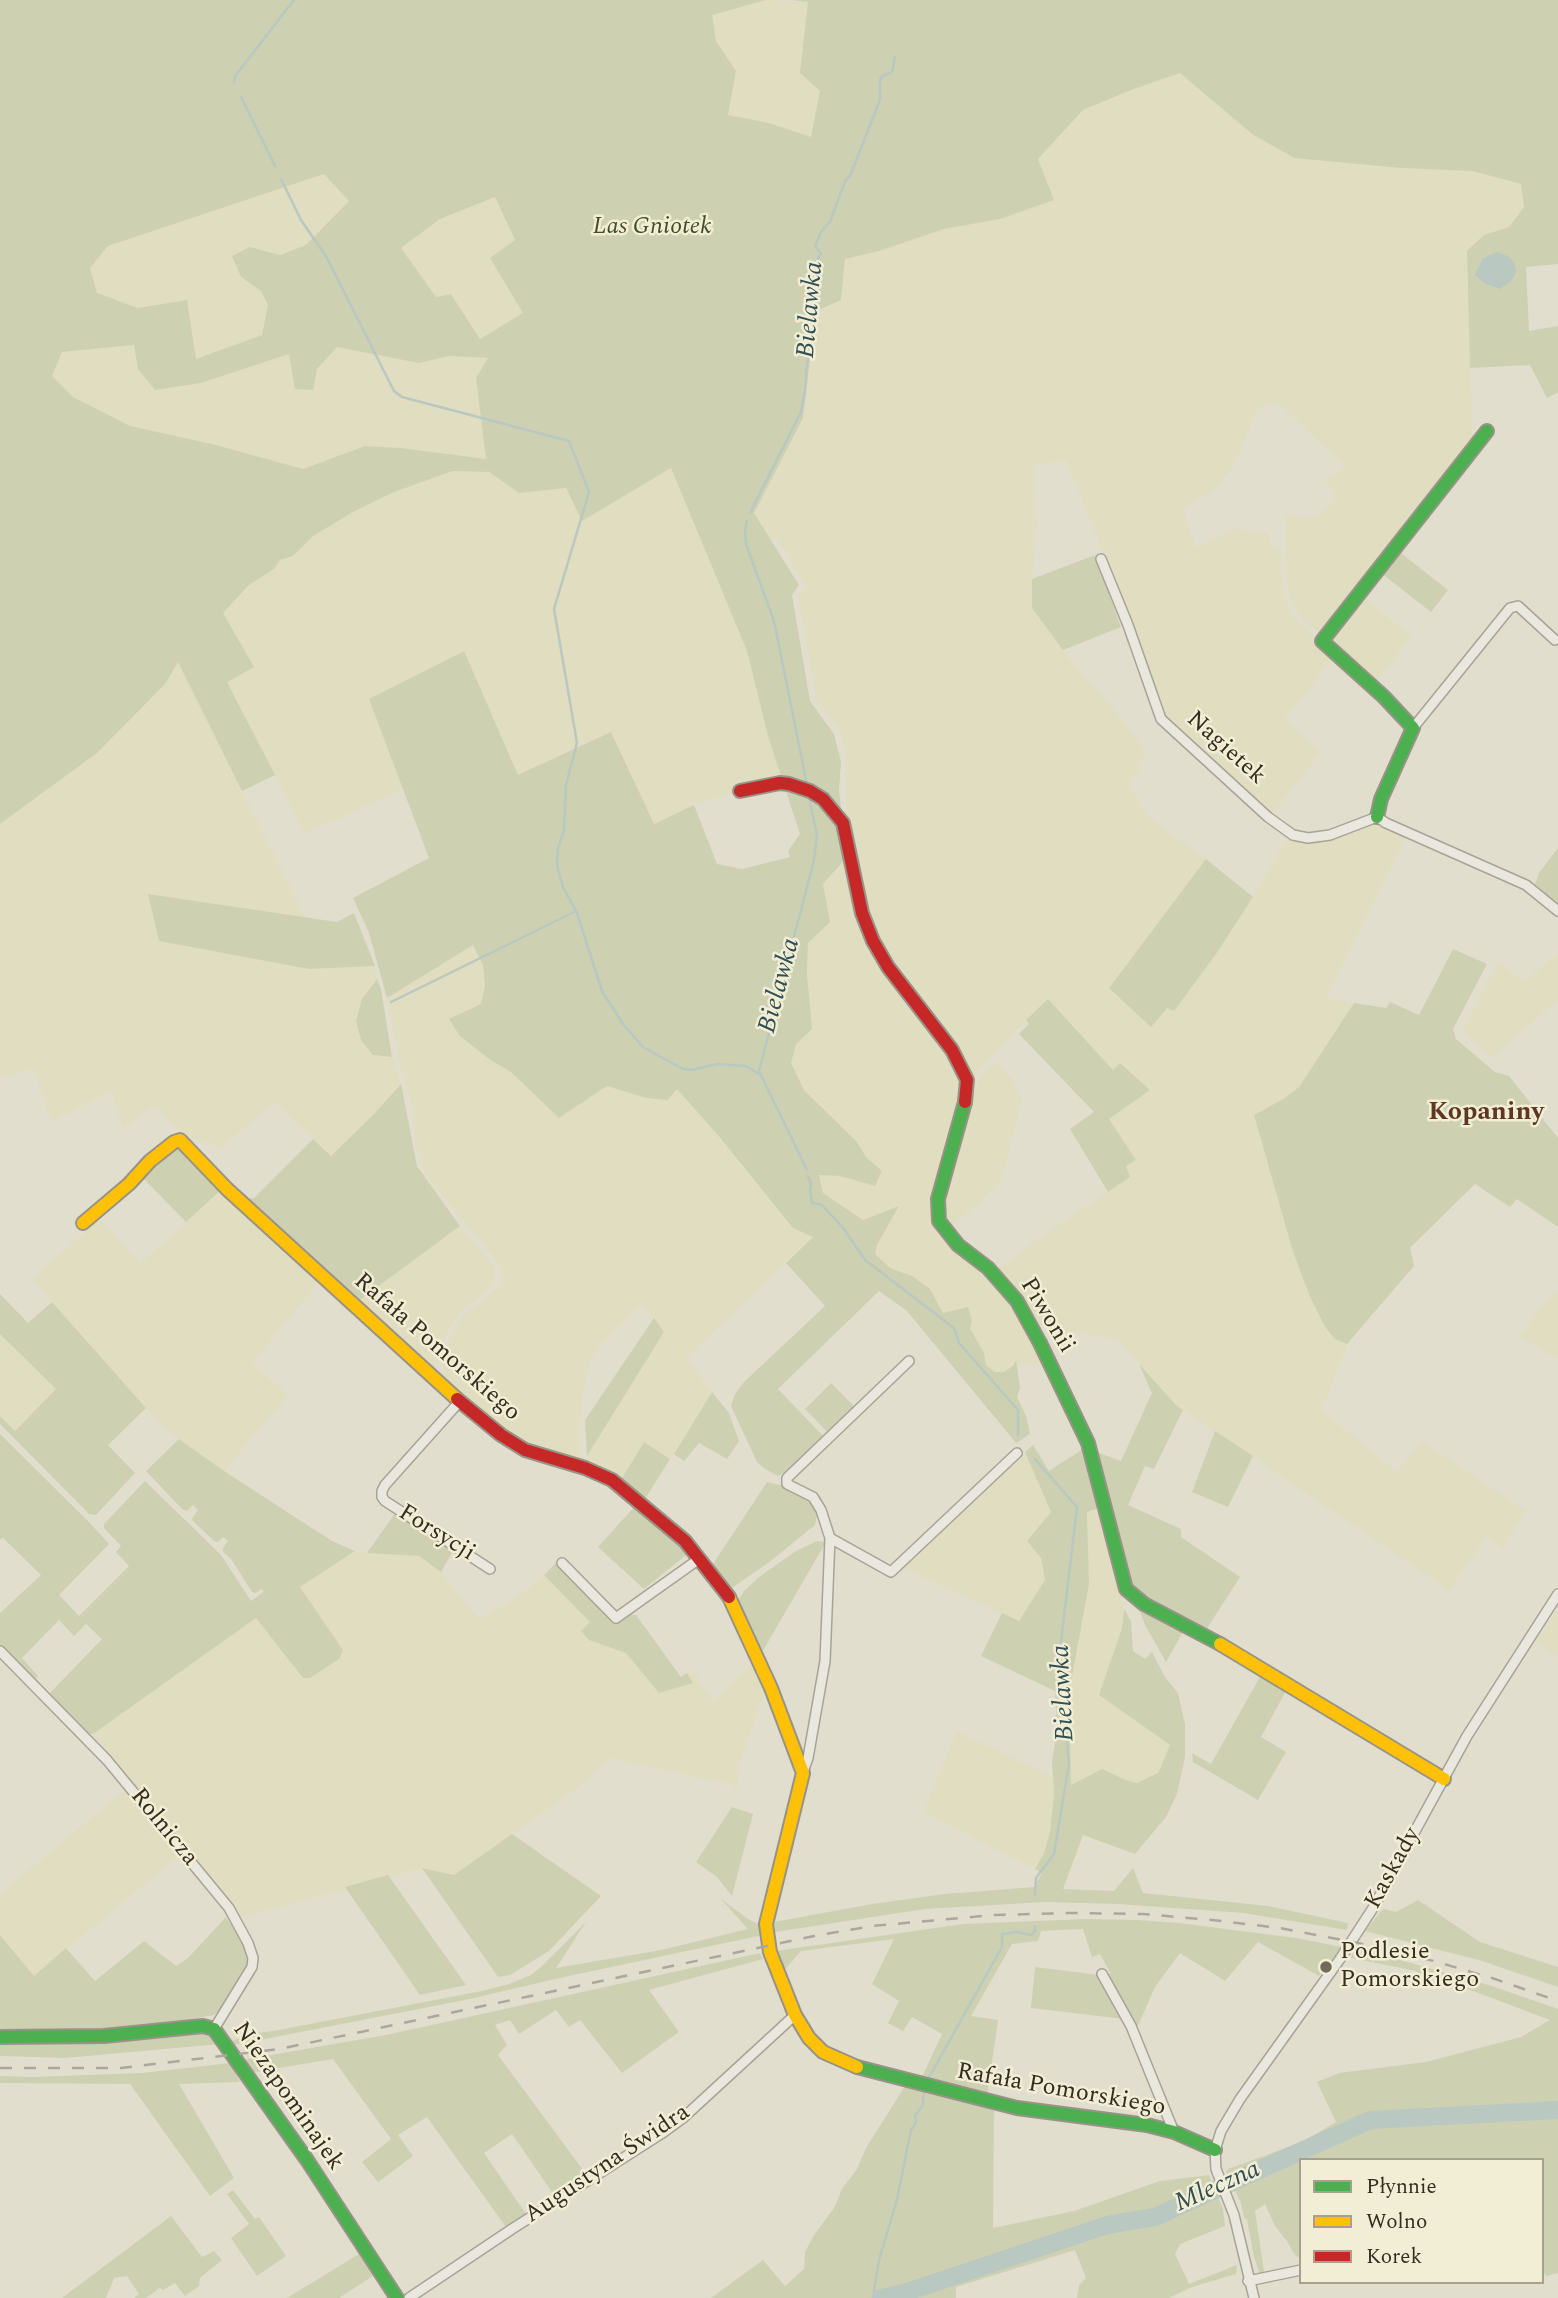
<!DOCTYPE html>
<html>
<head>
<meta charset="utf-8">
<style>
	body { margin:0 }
	#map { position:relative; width:1558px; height:2298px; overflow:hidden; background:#e2dece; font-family:Spectral,serif }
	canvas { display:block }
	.legend { position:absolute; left:1299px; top:2158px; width:245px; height:126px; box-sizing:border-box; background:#f2edd5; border:2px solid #a6a08d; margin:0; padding:9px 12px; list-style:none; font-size:21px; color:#352d20 }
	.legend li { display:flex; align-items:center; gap:14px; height:35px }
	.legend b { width:35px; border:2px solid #a6a08d }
</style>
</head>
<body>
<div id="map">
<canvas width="1558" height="2298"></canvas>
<ul class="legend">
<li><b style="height:9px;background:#4caf50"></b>Płynnie</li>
<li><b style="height:9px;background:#ffc107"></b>Wolno</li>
<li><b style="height:9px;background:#c62828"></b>Korek</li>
</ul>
</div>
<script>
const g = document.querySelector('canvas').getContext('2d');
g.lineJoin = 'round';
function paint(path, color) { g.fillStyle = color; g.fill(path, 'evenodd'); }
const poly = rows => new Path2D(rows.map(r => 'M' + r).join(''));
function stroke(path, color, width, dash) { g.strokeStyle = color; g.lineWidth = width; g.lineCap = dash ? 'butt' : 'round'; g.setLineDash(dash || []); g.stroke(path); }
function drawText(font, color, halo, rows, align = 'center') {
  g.font = font + ' Spectral,serif'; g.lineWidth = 5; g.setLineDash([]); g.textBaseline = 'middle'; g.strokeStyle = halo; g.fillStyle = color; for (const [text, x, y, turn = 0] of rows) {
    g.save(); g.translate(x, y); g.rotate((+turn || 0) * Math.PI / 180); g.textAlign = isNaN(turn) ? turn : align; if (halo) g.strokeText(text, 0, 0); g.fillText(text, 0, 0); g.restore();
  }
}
paint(poly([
	[766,0,808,2,800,73,820,91,811,138,769,123,728,115,736,71,716,41,711,14],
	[1180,73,1252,134,1294,158,1401,168,1472,171,1521,184,1524,207,1509,227,1484,235,1467,277,1473,441,1323,633,1318,633,1303,620,1294,607,1289,596,1286,576,1286,515,1309,518,1325,510,1334,498,1325,479,1340,472,1344,465,1277,402,1257,410,1234,465,1217,487,1183,509,1196,548,1236,528,1267,533,1273,548,1280,551,1285,598,1290,610,1299,623,1335,656,1284,720,1321,752,1271,815,1203,754,1208,747,1204,744,1198,749,1164,717,1103,552,1066,460,1035,465,1037,527,1032,579,1032,608,1074,665,1114,709,1146,752,1131,785,1147,816,1206,859,1109,987,1174,1011,1216,954,1253,897,1286,840,1307,841,1372,823,1407,836,1326,998,1354,1003,1299,1087,1285,1098,1254,1115,1293,1252,1311,1299,1325,1327,1335,1339,1347,1344,1322,1410,1397,1472,1422,1441,1526,1511,1503,1548,1486,1537,1449,1590,1176,1405,1117,1339,1035,1326,997,1270,1049,1231,1130,1177,1126,1166,1136,1160,1109,1119,1149,1090,1120,1063,1113,1070,1048,999,1006,1040,973,1078,969,1077,875,940,846,823,846,763,841,732,816,700,798,596,804,584,776,537,769,538,754,513,803,418,816,311,841,300,845,259,879,251,944,229,1000,219,1053,200,1038,159,1083,110,1131,90],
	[325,174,350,200,306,245,280,255,250,247,241,277,261,291,268,305,262,335,195,360,187,300,138,308,97,293,90,268,108,246],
	[495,197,515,241,491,259,523,313,480,339,452,294,436,297,400,248,440,219],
	[135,345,138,369,201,383,289,354,317,369,337,346,419,363,449,356,489,358,482,421,486,459,401,448,365,446,303,469,216,445,130,426,73,397,52,376,62,352],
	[671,468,747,651,768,736,782,779,737,790,694,805,654,824,611,732,518,776,463,651,369,699,404,789,304,833,227,682,223,613,249,585,274,569,280,560,293,556,313,536,353,512,394,492,453,471,489,472,519,493,566,488,583,520],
	[1362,595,1411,637,1374,683,1330,644,1329,637],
	[178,662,306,918,148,894,309,969,375,966,377,979,362,999,356,1021,361,1040,373,1055,392,1057,401,1084,374,1114,331,1156,275,1102,220,1148,190,1137,179,1131,155,1106,123,1128,111,1091,51,1122,33,1068,0,1078,0,824,97,753,165,684],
	[848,856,860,914,950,1051,964,1089,934,1214,1000,1284,1046,1360,1034,1365,1017,1366,1016,1361,1014,1366,1004,1372,995,1372,986,1365,984,1353,970,1328,971,1312,958,1308,943,1313,930,1289,912,1276,890,1268,874,1254,877,1245,899,1207,863,1220,823,1193,819,1175,840,1176,875,1186,882,1171,866,1157,857,1142,804,1090,791,1063,796,1044,807,974,808,943,830,922,823,884],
	[473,945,483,965,485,985,481,1003,489,1059,511,1072,559,1118,607,1086,646,1098,668,1100,677,1089,717,1134,762,1191,813,1237,686,1358,712,1392,670,1459,644,1442,621,1480,587,1464,587,1456,664,1332,642,1304,603,1342,591,1359,583,1391,579,1438,581,1460,579,1462,521,1442,484,1417,444,1383,442,1375,445,1352,453,1329,461,1318,495,1290,500,1283,500,1270,496,1260,427,1177,422,1165,416,1146,411,1103,399,1062,387,998],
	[1558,952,1558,1000,1492,1057,1466,1035,1464,1027,1498,962,1525,982],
	[994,1061,1011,1078,1022,1099,1002,1178,980,1202,948,1229,940,1211,968,1109,980,1078],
	[222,1189,319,1282,252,1363,288,1395,224,1471,179,1439,156,1419,32,1279,100,1219,140,1264],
	[460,1226,495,1268,495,1282,490,1289,461,1311,453,1321,446,1335,434,1372,357,1302],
	[1556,1291,1558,1292,1558,1359,1519,1336],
	[0,1334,56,1389,15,1432,0,1416],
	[1025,1452,1051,1512,1027,1541,1041,1558,1045,1580,1019,1621,904,1568],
	[1102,1507,1124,1608,1122,1628,1099,1695,1170,1745,1158,1774,1137,1783,1126,1780,1102,1770,1070,1785,1069,1693,1089,1584,1087,1512],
	[355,1551,403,1554,419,1556,429,1561,439,1569,460,1597,480,1619,521,1595,544,1575,591,1622,582,1631,589,1640,626,1652,659,1693,693,1683,687,1673,692,1669,713,1701,754,1662,766,1688,742,1757,732,1807,735,1785,611,1758,577,1788,454,1875,422,1868,241,1917,93,1734,256,1618,303,1678,343,1650,300,1587],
	[1558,1609,1558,1657,1536,1642],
	[957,1731,1053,1777,1054,1794,1050,1832,1044,1853,1035,1869,923,1812],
	[125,1790,178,1856,34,1976,0,1935,0,1894]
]), '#e0ddc0');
paint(poly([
	[0,0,766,0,712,15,716,41,736,71,728,115,769,123,811,137,820,91,800,73,808,2,791,0,1558,0,1558,264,1526,267,1529,331,1558,326,1558,392,1547,398,1530,365,1470,368,1467,251,1484,235,1509,227,1524,207,1521,184,1472,171,1401,168,1294,158,1252,134,1180,73,1131,90,1083,110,1038,159,1054,200,1000,219,944,229,879,251,845,259,841,300,816,311,803,418,754,513,799,585,792,595,810,701,834,734,841,762,839,791,842,817,782,779,768,736,747,651,671,468,582,521,566,488,519,493,489,472,453,471,394,492,353,512,313,536,293,556,280,560,274,569,249,585,223,613,254,667,227,682,275,775,242,791,178,662,165,684,97,753,0,824],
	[324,174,349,201,306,245,280,255,250,247,232,256,241,277,261,291,268,305,262,335,196,359,187,300,138,308,97,293,90,268,108,246],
	[495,197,515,240,490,258,523,313,480,339,451,294,436,297,401,248,440,219],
	[134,345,138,369,155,390,201,383,289,354,295,389,313,390,317,369,337,347,419,363,449,356,488,358,476,378,486,459,401,448,365,446,303,469,216,445,130,426,73,397,52,376,62,352],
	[1397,550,1448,590,1431,612,1381,573],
	[1095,555,1121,627,1063,650,1032,608,1032,579],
	[464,651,518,775,611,732,654,824,694,805,717,864,742,869,790,857,788,851,800,834,784,785,796,789,834,812,848,856,823,884,830,922,808,943,807,974,812,1029,796,1044,791,1063,804,1090,857,1142,866,1157,882,1171,875,1186,840,1176,819,1175,823,1193,863,1220,899,1206,877,1245,875,1254,890,1268,912,1276,930,1289,943,1313,968,1307,972,1320,970,1328,984,1353,986,1365,995,1372,1004,1372,1013,1366,1016,1360,1020,1388,1017,1397,1026,1416,1030,1434,1016,1443,907,1311,879,1291,778,1389,824,1437,795,1466,778,1476,765,1469,757,1462,731,1406,735,1394,744,1382,825,1306,786,1263,813,1237,793,1228,717,1134,677,1089,668,1100,646,1098,607,1086,559,1118,511,1072,489,1059,460,1036,449,1019,481,1004,485,985,483,965,473,945,387,998,369,933,353,898,429,858,369,699],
	[1558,848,1558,905,1535,884,1539,873],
	[1206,859,1253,897,1216,954,1174,1011,1167,1008,1151,1027,1109,988],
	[148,894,337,922,354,913,375,966,309,969,159,941],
	[1453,949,1487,964,1453,1029,1456,1039,1495,1072,1509,1076,1558,1138,1558,1227,1517,1199,1510,1207,1475,1184,1410,1248,1414,1266,1347,1344,1335,1339,1325,1327,1311,1299,1293,1252,1254,1115,1285,1098,1299,1087,1354,1003,1386,1008,1390,1002,1419,1015],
	[377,979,381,989,392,1057,373,1055,361,1040,356,1021,362,999],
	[1048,999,1113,1070,1120,1063,1150,1090,1109,1119,1136,1160,1126,1166,1130,1177,1108,1192,1070,1129,1094,1112,1019,1034,1029,1024,1026,1020],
	[401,1084,417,1166,460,1226,357,1302,245,1199,254,1198,313,1139,331,1156,374,1114],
	[177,1145,222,1189,186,1222,141,1176],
	[0,1294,28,1323,52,1302,146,1408,108,1445,135,1473,96,1515,89,1514,0,1424,0,1416,15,1431,56,1389,0,1334],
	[654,1318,664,1332,587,1456,585,1420],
	[1139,1364,1176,1405,1183,1410,1154,1469,1145,1466,1128,1505,1181,1529,1181,1537,1240,1577,1206,1630,1156,1606,1131,1586,1095,1453,1099,1453,1121,1461,1152,1393],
	[831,1383,856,1408,829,1434,805,1409],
	[712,1392,729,1413,739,1441,727,1459,699,1443,684,1461,674,1454],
	[1215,1431,1253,1456,1228,1507,1192,1492],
	[0,1434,87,1520,109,1544,59,1595,79,1616,129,1566,116,1552,121,1546,104,1528,104,1524,145,1481,221,1555,251,1601,264,1592,262,1589,255,1593,252,1592,231,1559,223,1552,223,1548,228,1541,223,1537,218,1542,214,1541,192,1520,193,1517,198,1510,193,1505,187,1511,182,1509,146,1471,179,1439,224,1471,332,1541,355,1551,300,1587,343,1650,339,1659,310,1678,303,1678,256,1618,93,1734,89,1734,48,1695,102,1639,86,1624,74,1636,59,1620,22,1658,38,1676,33,1681,0,1646,0,1613,41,1575,3,1538,0,1540],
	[644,1442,670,1459,645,1499,621,1480],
	[1033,1445,1049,1471,1086,1447,1102,1507,1087,1512,1089,1584,1069,1693,1071,1785,1102,1769,1126,1780,1137,1783,1158,1773,1170,1745,1099,1695,1122,1628,1124,1609,1131,1621,1133,1651,1145,1659,1152,1652,1165,1677,1178,1693,1185,1724,1185,1757,1177,1794,1166,1817,1135,1854,1083,1835,1063,1889,1114,1891,1133,1868,1143,1893,1268,1906,1348,1923,1347,1930,1244,1913,1118,1904,1045,1902,925,1909,775,1932,774,1922,872,1904,945,1894,1034,1887,1042,1873,1035,1869,1044,1853,1050,1832,1054,1794,1052,1761,1057,1729,1055,1691,981,1656,1002,1613,1019,1621,1045,1580,1041,1558,1027,1541,1051,1512,1025,1452],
	[767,1482,780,1485,807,1498,815,1507,817,1515,815,1525,772,1560,729,1590,711,1567],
	[636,1505,690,1552,644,1589,598,1547],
	[396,1512,454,1549,441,1572,419,1556,367,1553],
	[817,1541,826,1542,761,1654,739,1607,739,1599,744,1591,759,1577,796,1551],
	[557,1562,614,1622,617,1622,629,1614,636,1615,681,1677,687,1673,693,1683,659,1693,626,1653,589,1640,581,1631,590,1622,544,1575],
	[1138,1606,1184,1630,1166,1662,1145,1625],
	[1261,1675,1287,1689,1261,1737,1286,1752,1258,1800,1193,1762,1192,1753,1211,1764],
	[732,1807,753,1814,732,1896,717,1877,696,1862],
	[512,1834,601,1896,549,1951,510,1975,498,1977,422,1868,454,1875],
	[388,1875,466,1985,420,1995,345,1887],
	[720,1898,748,1919,760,1925,763,1935,564,1977,465,2000,234,2045,233,2040,243,2038,242,2031,256,2033,273,2031,482,1991,509,1984,531,1975,542,1966,586,1922,556,1968,661,1950,748,1929],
	[1418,1900,1480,1942,1558,1967,1558,1987,1479,1960,1365,1931,1383,1909,1396,1912],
	[226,1917,243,1941,248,1955,248,1966,244,1976,220,2010,214,2015,161,2025,94,2031,0,2030,0,1935,34,1976,66,1948,95,1981,144,1941,176,1966,188,1958],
	[1087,1919,1137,1920,1179,1923,1296,1938,1342,1947,1319,1976,1258,1942,1225,1981,1180,1953,1155,1987,1136,2030,1124,2019,1031,2008,1035,1967,1099,1975,1111,1974,1100,1954,1092,1957,1083,1929,1041,1931,1038,1941,1012,1944,971,2016,998,2020,987,2096,921,2079,942,2034,912,2017,903,2031,888,2023,899,2001,872,1984,894,1939,801,1951,783,1972,776,1951,963,1924],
	[1355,1947,1492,1986,1558,2009,1558,2273,1546,2276,1542,2269,1542,2160,1301,2160,1301,2256,1297,2257,1293,2252,1287,2241,1275,2226,1265,2204,1255,2211,1264,2271,1260,2275,1254,2257,1247,2220,1244,2218,1241,2203,1226,2172,1228,2169,1302,2142,1336,2122,1317,2082,1339,2073,1426,2062,1521,2037,1550,2020,1444,1980,1418,1976,1416,1971,1351,1958],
	[760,1953,763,1959,649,1990,679,2032,622,2073,580,2020,569,2027,556,2010,519,2034,510,2020,495,2025,507,2045,498,2055,586,2174,554,2195,512,2134,484,2153,526,2214,506,2227,427,2117,398,2135,413,2156,378,2182,362,2162,391,2139,333,2059,255,2072,254,2075,242,2060,386,2035],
	[196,2031,212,2034,220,2044,65,2058,0,2056,0,2042,106,2042],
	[230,2063,240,2082,179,2084,234,2178,210,2196,130,2084,0,2083,0,2076,33,2077,142,2073],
	[905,2086,994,2109,993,2228,1074,2211,1160,2181,1209,2175,1223,2209,1225,2226,1180,2244,1175,2254,1189,2284,1237,2265,1236,2274,1192,2287,1169,2298,1077,2298,1079,2285,1086,2278,1075,2250,956,2287,956,2298,711,2298,763,2260,785,2286,804,2269,805,2252,814,2235,834,2208,842,2189,857,2169,866,2148],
	[233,2190,255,2219,259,2217,286,2256,257,2276,231,2238,249,2224,227,2194],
	[171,2216,202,2257,214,2251,222,2260,200,2278,199,2286,185,2296,175,2283,163,2290,160,2288,146,2298,134,2298,139,2294,127,2276,114,2278,106,2298,62,2298],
	[359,2254,373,2276,339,2298,287,2298]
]), '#cdd1b2');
paint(poly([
	[1497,252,1508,256,1514,262,1516,273,1511,281,1500,289,1486,284,1475,275,1483,258]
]), '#b9c8c0');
stroke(poly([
	[234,82,235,76,294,0],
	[241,97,275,166],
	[281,179,301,220,327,258,394,391,402,397,569,441,589,492,554,609,577,743,566,785,564,831,558,848,557,866,563,887,577,913,602,991,623,1024,643,1047,683,1069,692,1070,717,1064,746,1066,759,1074],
	[750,513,801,412,805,391,810,328,815,313,815,263,821,254,815,246,821,232,830,222,845,181,850,176,880,100,880,81,881,77,892,72,895,57],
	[747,521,745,530,746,544,774,621,807,785],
	[391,1002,576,911],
	[807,1170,759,1071,814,860,817,835,809,797],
	[808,1176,811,1184,810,1189,812,1203,822,1205,844,1229,865,1260,954,1328,959,1343,1018,1410,1018,1435],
	[1035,1895,1036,1878,1054,1854,1069,1764,1062,1682,1066,1669,1059,1659,1077,1507,1035,1459],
	[927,2081,1002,1947,1002,1934,1017,1932,1031,1935,1035,1931,1035,1927],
	[873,2298,879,2260,897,2200,911,2130,916,2122,915,2116,923,2105,924,2091]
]), '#b9c8c0', 2.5);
stroke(poly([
	[881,2298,904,2293,1107,2225,1155,2217,1370,2120,1558,2110]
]), '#b9c8c0', 18);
const street = poly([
	[1101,559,1128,625,1161,719,1268,817,1293,835,1308,838,1330,835,1377,817,1386,823,1526,885,1558,911],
	[1413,728,1510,608,1518,606,1555,640],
	[460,1401,385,1485,382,1491,382,1497,385,1501,490,1569],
	[830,1538,891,1572,1017,1453],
	[562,1563,616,1618,699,1559],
	[0,1651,107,1760,229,1908,248,1943,253,1958,252,1967,214,2029],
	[803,1772,808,1758,825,1661,830,1538,821,1510,813,1497,787,1484,787,1478,909,1361],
	[1102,1974,1131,2026,1174,2132],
	[1248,2281,1301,2270],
	[409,2298,512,2229,664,2132,683,2118,795,2015],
	[1254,2298,1234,2215,1216,2169,1215,2150,1221,2131,1240,2099,1340,1959,1373,1908,1467,1736,1558,1594]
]);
const fast = poly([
	[1377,817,1381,799,1413,728,1384,697,1322,641,1487,431],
	[965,1102,938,1199,939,1221,958,1245,988,1268,1017,1301,1040,1343,1088,1443,1126,1589,1144,1604,1220,1644],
	[0,2037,104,2036,203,2026,214,2029,307,2160,397,2298],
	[857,2067,1017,2108,1147,2125,1174,2132,1215,2150]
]);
const slow = poly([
	[83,1223,129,1184,150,1161,174,1142,180,1140,227,1189,457,1399],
	[729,1597,771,1688,803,1773,766,1924,770,1952,795,2015,809,2038,823,2052,857,2067],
	[1220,1644,1444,1779]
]);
const jam = poly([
	[740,791,780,783,789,784,810,791,823,799,843,823,862,913,873,941,888,967,952,1050,967,1080,965,1102],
	[457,1399,501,1435,525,1450,585,1468,612,1480,685,1541,729,1597]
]);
stroke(street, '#a7a396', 12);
stroke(fast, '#979387', 16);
stroke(slow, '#979387', 16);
stroke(jam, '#979387', 16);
stroke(street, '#eae8de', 9);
stroke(fast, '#4caf50', 12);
stroke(slow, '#ffc107', 12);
stroke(jam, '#c62828', 12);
stroke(poly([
	[0,2068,121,2068,280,2049,814,1936,872,1926,994,1915,1070,1913,1143,1914,1212,1920,1280,1928,1358,1943,1434,1961,1492,1978,1558,2001]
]), '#aaa89e', 2.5, [12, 12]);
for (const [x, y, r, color] of [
	[1326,1967,7,"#726b5d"]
]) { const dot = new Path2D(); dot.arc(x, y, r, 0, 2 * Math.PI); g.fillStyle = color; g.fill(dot); stroke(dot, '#f2edd5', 2.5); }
drawText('italic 24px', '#404f28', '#f2edd5', [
	["Las Gniotek",652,228]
]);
drawText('24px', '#352d20', '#f2edd5', [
	["Nagietek",1225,749,42],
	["Piwonii",1046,1316,59],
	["Rafała Pomorskiego",436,1348,41],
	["Forsycji",436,1534,32],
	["Rolnicza",163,1828,51],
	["Kaskady",1394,1869,-61],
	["Rafała Pomorskiego",1061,2091,10],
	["Niezapominajek",287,2097,55],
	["Augustyna Świdra",608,2165,-34]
]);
drawText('24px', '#352d20', '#f2edd5', [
	["Podlesie",1340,1953],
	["Pomorskiego",1340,1981]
], 'left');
drawText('italic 26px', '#315053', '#f2edd5', [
	["Bielawka",812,310,-85],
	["Bielawka",781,986,-75],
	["Bielawka",1065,1693,-93],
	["Mleczna",1218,2188,-24]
]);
drawText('bold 26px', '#5d3723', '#f2edd5', [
	["Kopaniny",1486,1114]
]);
</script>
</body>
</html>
